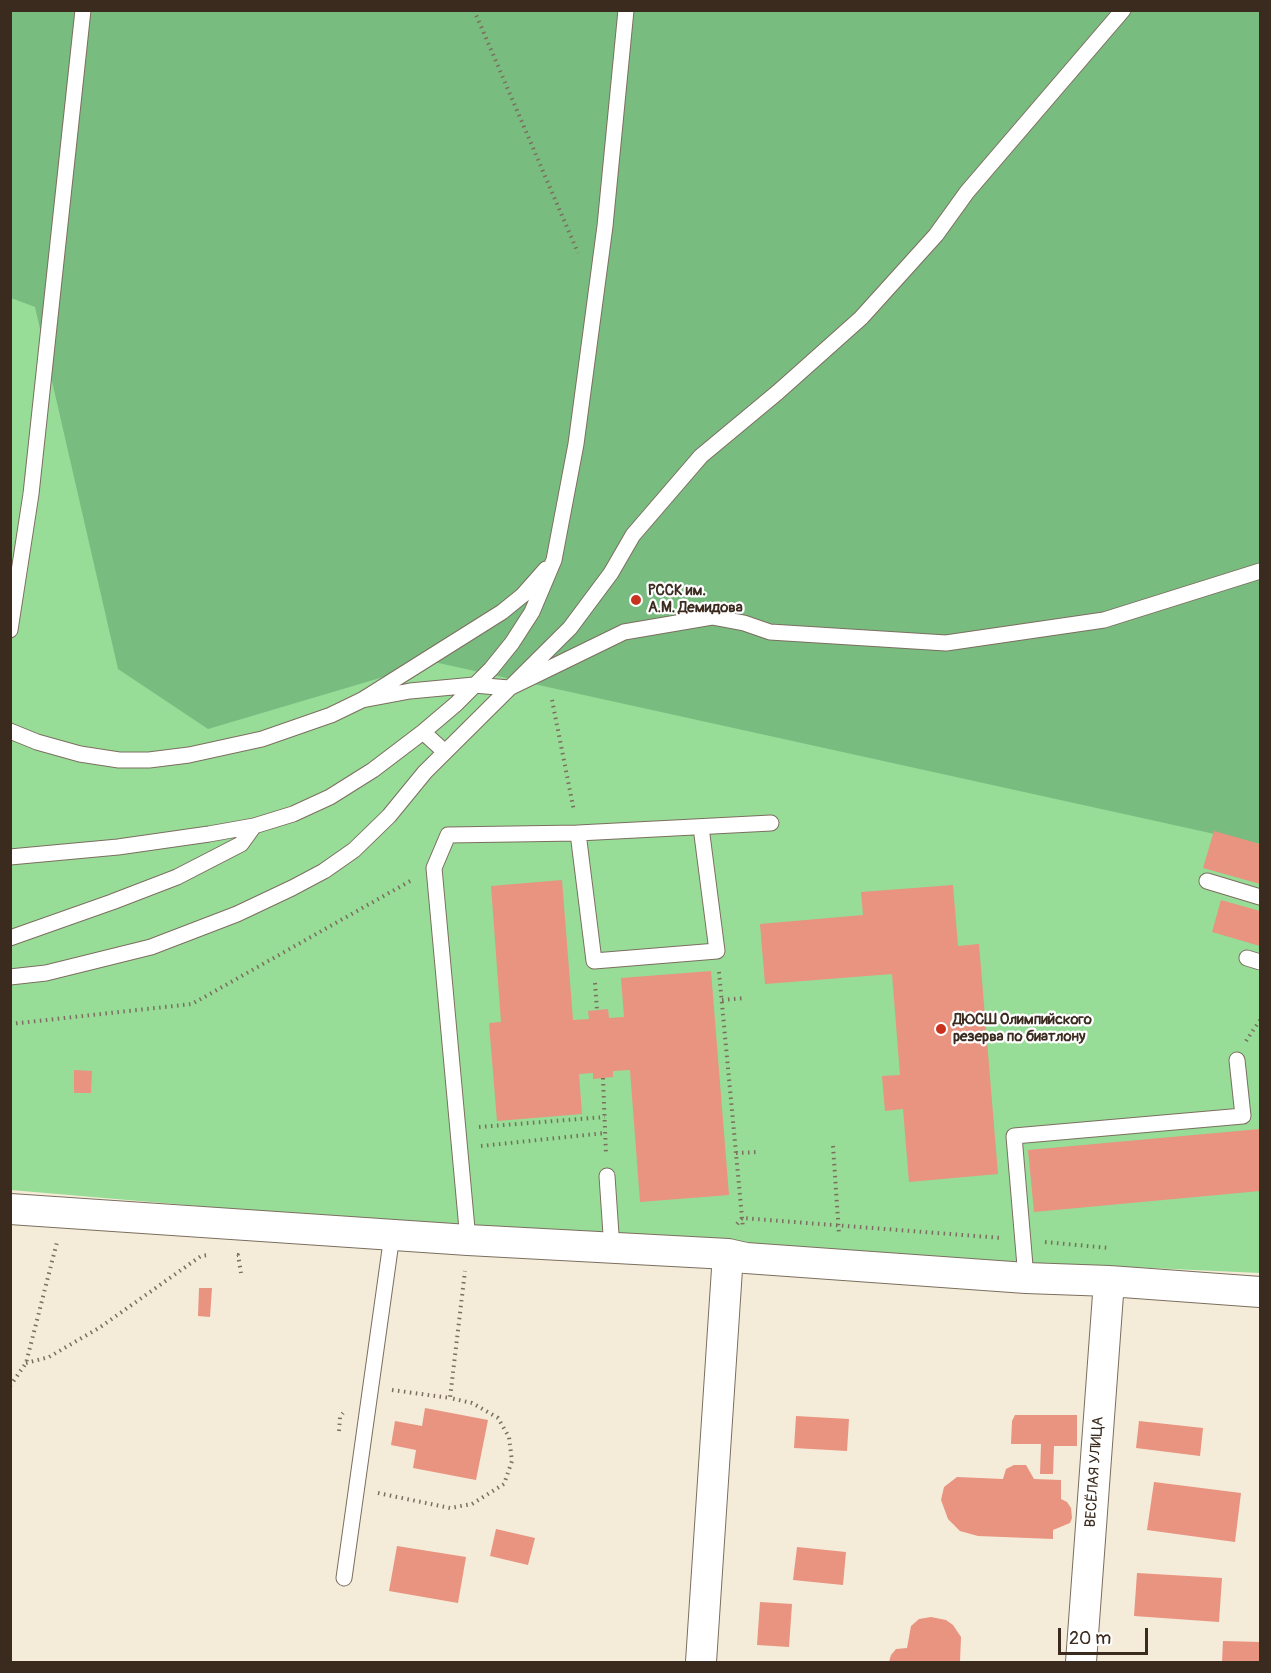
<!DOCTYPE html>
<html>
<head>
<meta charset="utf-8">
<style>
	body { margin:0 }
	#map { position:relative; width:1271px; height:1673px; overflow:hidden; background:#f4ecd8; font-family:Pangolin,sans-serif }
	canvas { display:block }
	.frame { position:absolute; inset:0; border:12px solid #3b2a1e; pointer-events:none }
	.scale { position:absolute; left:1058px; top:1628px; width:90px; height:27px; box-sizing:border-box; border:3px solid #3b2a1e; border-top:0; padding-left:8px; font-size:18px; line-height:21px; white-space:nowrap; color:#3b2a1e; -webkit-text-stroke:4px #fff; paint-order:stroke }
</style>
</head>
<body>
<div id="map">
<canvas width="1271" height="1673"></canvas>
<div class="frame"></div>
<div class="scale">20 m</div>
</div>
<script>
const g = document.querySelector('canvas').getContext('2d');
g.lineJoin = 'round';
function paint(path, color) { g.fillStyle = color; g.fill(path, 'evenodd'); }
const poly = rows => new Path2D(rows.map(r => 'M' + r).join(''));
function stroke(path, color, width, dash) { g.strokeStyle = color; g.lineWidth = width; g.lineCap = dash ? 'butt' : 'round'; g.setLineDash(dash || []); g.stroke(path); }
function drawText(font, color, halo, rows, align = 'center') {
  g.font = font + ' Pangolin,sans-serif'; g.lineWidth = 4.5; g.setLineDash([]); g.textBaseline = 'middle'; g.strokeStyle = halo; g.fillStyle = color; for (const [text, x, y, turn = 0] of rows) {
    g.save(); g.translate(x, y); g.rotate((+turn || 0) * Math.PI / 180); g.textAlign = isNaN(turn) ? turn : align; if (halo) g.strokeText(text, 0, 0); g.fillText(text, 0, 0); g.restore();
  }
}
paint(poly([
	[10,11,1260,11,1260,1273,664,1246,11,1190]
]), '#97dd97');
paint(poly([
	[11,11,1260,11,1260,844,434,662,208,729,118,669,35,307,11,298]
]), '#79bc80');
paint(poly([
	[1214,831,1260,844,1260,884,1203,868],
	[562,880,573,1020,589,1019,588,1011,608,1009,609,1018,624,1017,621,978,711,971,729,1195,640,1202,630,1070,613,1071,613,1077,593,1079,593,1073,579,1074,582,1114,497,1121,489,1023,501,1022,491,886],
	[953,885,958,946,979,944,998,1174,909,1182,903,1109,885,1111,882,1076,900,1075,892,974,765,984,760,924,863,915,861,892],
	[1221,900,1260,911,1260,946,1212,932],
	[74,1070,92,1071,91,1093,74,1093],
	[1260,1129,1260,1191,1034,1212,1028,1150],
	[199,1288,212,1288,210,1317,198,1316],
	[425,1408,488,1420,476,1480,413,1468,416,1450,391,1445,395,1421,422,1426],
	[1015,1415,1077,1415,1077,1446,1054,1446,1053,1474,1040,1474,1041,1444,1011,1444,1012,1421],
	[796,1416,849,1419,847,1451,794,1448],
	[1139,1421,1203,1428,1200,1456,1136,1448],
	[1014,1465,1026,1465,1034,1479,1061,1480,1061,1499,1067,1502,1071,1508,1072,1518,1070,1523,1053,1530,1053,1539,978,1536,960,1531,948,1519,941,1500,944,1487,957,1477,1003,1479,1006,1469],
	[1154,1482,1241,1493,1235,1542,1147,1530],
	[496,1529,535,1538,528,1565,490,1556],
	[397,1546,466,1557,458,1603,389,1591],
	[797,1547,846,1552,843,1585,793,1580],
	[1137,1573,1222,1578,1219,1622,1134,1616],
	[760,1602,792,1604,789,1647,757,1645],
	[931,1617,946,1620,953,1625,961,1637,960,1662,889,1662,891,1655,896,1649,907,1648,911,1626,919,1619],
	[1223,1641,1260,1642,1260,1662,1222,1662]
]), '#e99381');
const lane = poly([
	[10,630,31,494,83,10],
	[362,700,410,691,474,685,509,688,624,632,712,617,744,623,770,632,946,643,1104,620,1260,571],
	[10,731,37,742,80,754,119,760,149,760,189,755,262,739,331,715,362,700,502,612,523,595,546,569],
	[423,732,445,752],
	[578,833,594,961,717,951,701,827],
	[10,857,118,847,209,834,254,826,293,814,330,797,373,770,423,732,456,704,491,669,512,643,532,612,554,560,576,444,605,226,626,10],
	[1207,881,1260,897],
	[10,938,112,902,177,877,241,844,254,826],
	[1247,958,1260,962],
	[10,977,46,973,151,947,237,914,292,888,324,871,354,850,389,816,425,772,570,628,611,573,633,535,701,456,778,392,861,318,936,235,967,192,1123,10],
	[607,1176,612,1249],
	[468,1240,434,868,448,835,578,833,771,823],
	[1026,1278,1014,1136,1243,1116,1237,1060],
	[344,1578,392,1235]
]);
const street = poly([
	[10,1209,468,1240,728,1254,746,1258,1026,1278,1109,1281,1260,1292],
	[701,1662,728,1254],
	[1081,1662,1109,1281]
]);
stroke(lane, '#7c6e5f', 17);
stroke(street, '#7c6e5f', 32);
stroke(poly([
	[474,10,578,253],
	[552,700,574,811],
	[719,972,743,1228],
	[595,983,597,1010],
	[722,1000,745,998],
	[10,1024,192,1004,412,880],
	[1246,1041,1260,1020],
	[603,1078,606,1155],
	[479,1127,605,1117],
	[481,1146,605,1133],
	[833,1146,839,1234],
	[736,1153,758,1152],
	[737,1224,742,1218,1002,1238],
	[1045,1242,1109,1248],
	[237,1255,238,1255,241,1273],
	[26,1363,49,1357,99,1328,201,1256,208,1255],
	[10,1386,26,1363,57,1242],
	[392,1390,450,1398],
	[339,1431,340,1417,343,1413],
	[378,1493,450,1508,472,1504,504,1484,512,1461,509,1437,498,1418,472,1403,450,1398,465,1271]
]), '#7c6e5f', 4, [1.5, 4.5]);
stroke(lane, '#fff', 15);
stroke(street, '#fff', 30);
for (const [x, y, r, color] of [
	[636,600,6,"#c8321e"],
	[941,1029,6,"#c8321e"]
]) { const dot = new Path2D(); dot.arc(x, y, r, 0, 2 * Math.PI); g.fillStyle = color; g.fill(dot); stroke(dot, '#fff', 2); }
drawText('bold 15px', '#3b2a1e', '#fff', [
	["РССК им.",648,591],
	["А.М. Демидова",648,608],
	["ДЮСШ Олимпийского",953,1020],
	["резерва по биатлону",953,1037]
], 'left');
drawText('15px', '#3b2a1e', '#fff', [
	["ВЕСЁЛАЯ УЛИЦА",1095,1472,-86]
]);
</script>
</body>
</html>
